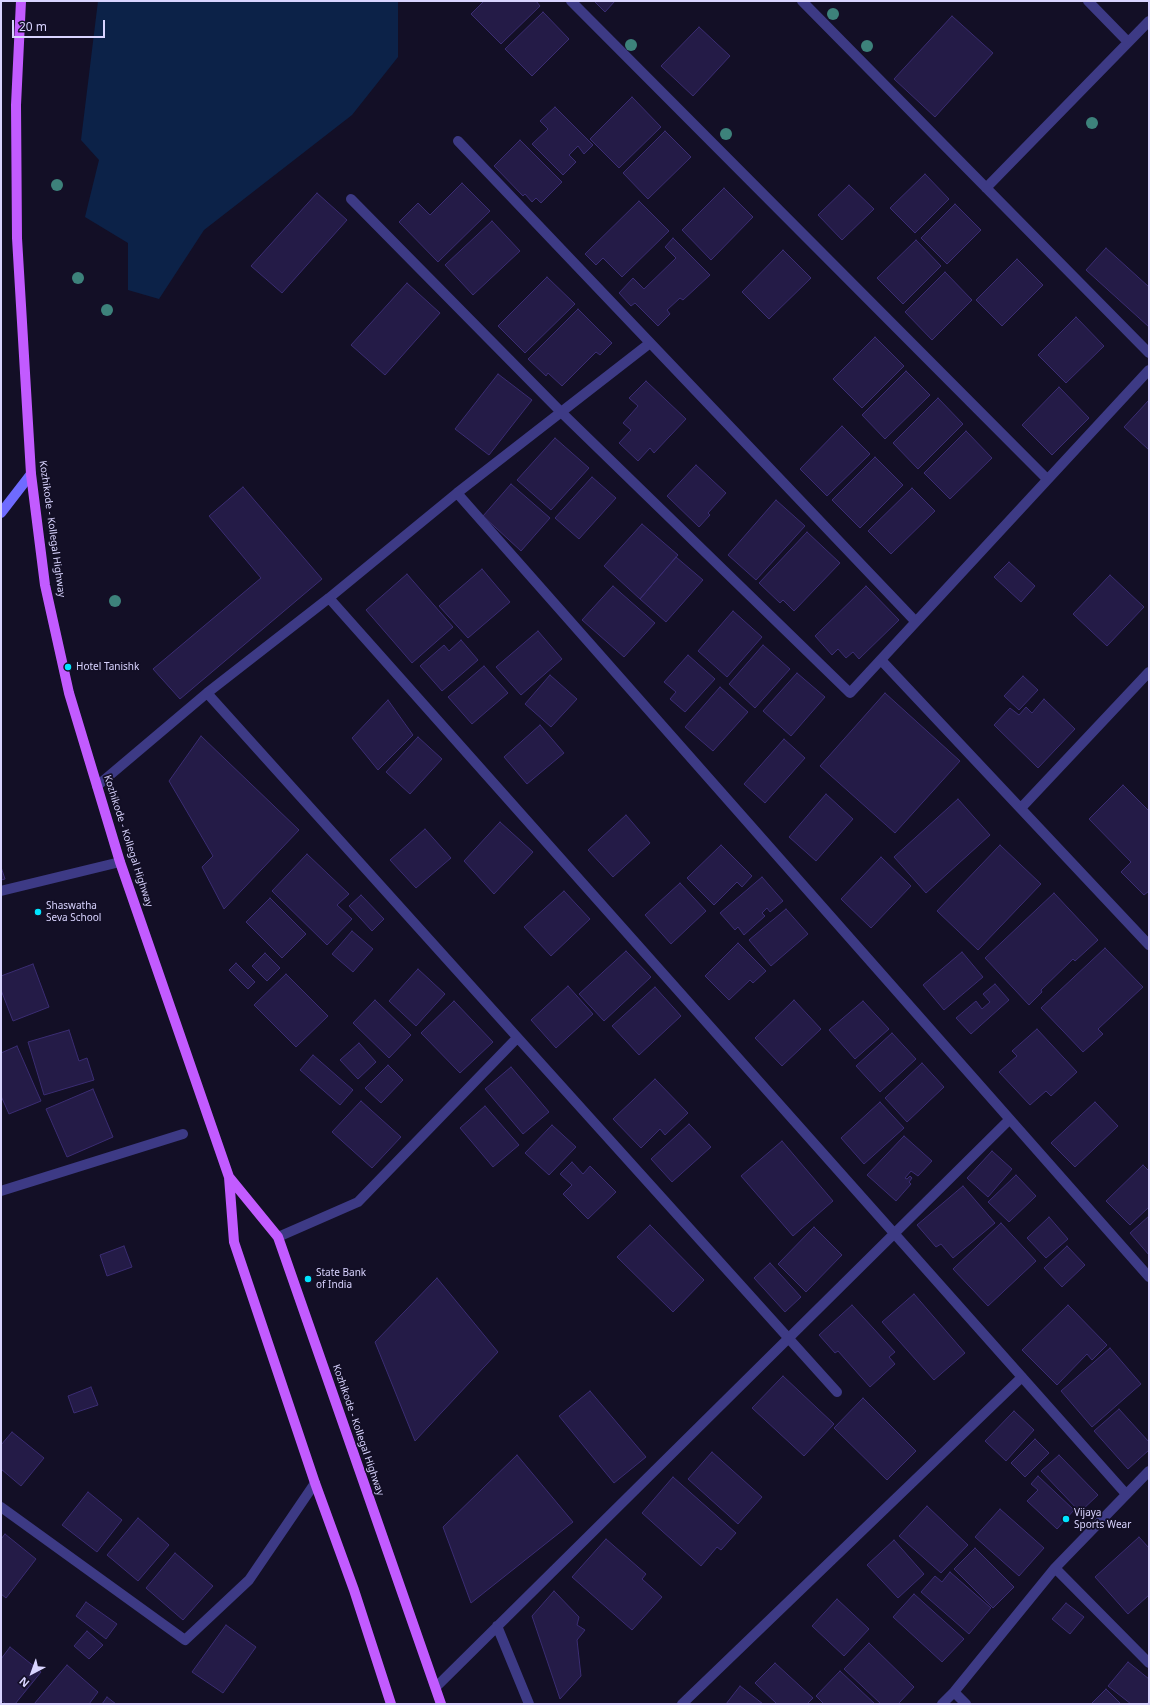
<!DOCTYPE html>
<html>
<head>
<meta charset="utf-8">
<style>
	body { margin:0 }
	#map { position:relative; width:1150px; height:1705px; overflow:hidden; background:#130f26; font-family:"Noto Sans",sans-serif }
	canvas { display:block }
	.frame { position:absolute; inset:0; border:2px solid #d9d4ff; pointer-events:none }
	.north { position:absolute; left:12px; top:1653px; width:40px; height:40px; -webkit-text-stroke:3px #130f26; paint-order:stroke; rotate:221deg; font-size:11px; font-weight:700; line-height:16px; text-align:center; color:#d9d4ff }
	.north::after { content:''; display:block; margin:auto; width:14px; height:18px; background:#d9d4ff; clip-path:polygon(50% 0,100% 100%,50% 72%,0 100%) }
	.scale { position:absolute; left:12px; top:20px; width:93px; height:18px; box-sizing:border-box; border:2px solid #d9d4ff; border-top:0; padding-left:5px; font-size:12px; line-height:14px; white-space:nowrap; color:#d9d4ff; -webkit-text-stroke:3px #130f26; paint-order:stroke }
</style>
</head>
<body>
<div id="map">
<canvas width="1150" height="1705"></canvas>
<div class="frame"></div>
<div class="north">N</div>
<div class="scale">20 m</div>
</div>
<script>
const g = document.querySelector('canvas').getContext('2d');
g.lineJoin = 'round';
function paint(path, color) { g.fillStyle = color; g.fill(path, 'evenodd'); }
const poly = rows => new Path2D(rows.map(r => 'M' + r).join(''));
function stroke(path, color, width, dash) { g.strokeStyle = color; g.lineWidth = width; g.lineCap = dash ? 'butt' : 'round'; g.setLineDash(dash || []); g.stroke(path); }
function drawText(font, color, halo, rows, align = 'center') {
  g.font = font + ' "Noto Sans",sans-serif'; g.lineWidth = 3.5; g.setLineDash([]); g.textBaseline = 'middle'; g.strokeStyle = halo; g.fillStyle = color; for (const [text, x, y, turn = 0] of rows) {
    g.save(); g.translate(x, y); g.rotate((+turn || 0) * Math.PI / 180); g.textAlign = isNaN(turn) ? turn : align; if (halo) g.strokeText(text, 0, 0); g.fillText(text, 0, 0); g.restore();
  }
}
paint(poly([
	[98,1,398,1,398,57,352,115,204,230,159,299,128,290,128,243,85,217,99,160,81,140]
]), '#0c2248');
const building = poly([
	[484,1,536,1,540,6,501,44,471,14,484,1],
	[594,1,615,1,605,12,594,1],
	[543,12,569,39,532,76,505,49,543,12],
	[952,16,993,53,935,117,894,79,952,16],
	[699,27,730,56,693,96,661,66,699,27],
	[632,97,661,127,619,168,590,139,632,97],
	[555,107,593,145,584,154,578,146,569,155,576,162,563,175,532,144,548,129,540,121,555,107],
	[665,131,691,157,648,199,623,173,665,131],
	[520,140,562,182,541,203,536,198,532,202,525,194,523,196,494,166,520,140],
	[925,174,949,199,915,233,890,208,925,174],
	[462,183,490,211,438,262,399,222,418,203,430,215,462,183],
	[849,185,874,209,842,240,818,215,849,185],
	[724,188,753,217,711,260,682,230,724,188],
	[317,193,347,220,282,293,251,266,317,193],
	[639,201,669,231,622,277,603,258,596,265,585,254,639,201],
	[955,204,981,230,947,264,921,238,955,204],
	[492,221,520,251,473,295,445,265,492,221],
	[673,238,710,275,683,300,680,298,667,310,670,314,658,326,635,303,631,306,619,293,633,278,644,289,676,258,665,247,673,238],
	[916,240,941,266,903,304,877,278,916,240],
	[1106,248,1149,287,1149,327,1086,270,1106,248],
	[783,250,811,278,769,319,742,292,783,250],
	[1017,259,1043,285,1002,326,976,300,1017,259],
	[945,272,972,300,932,340,905,312,945,272],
	[547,277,575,304,525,353,498,326,547,277],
	[407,283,440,313,385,375,351,345,407,283],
	[578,309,612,343,600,355,596,352,562,386,548,373,546,376,528,359,578,309],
	[1076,317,1104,346,1066,383,1038,355,1076,317],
	[875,337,904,366,862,408,833,379,875,337],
	[906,371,930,395,885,439,862,415,906,371],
	[498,374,532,400,489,455,455,429,498,374],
	[646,381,686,419,654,453,650,448,638,461,619,443,631,430,623,423,638,406,629,398,646,381],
	[1059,387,1089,418,1052,455,1022,425,1059,387],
	[938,398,963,424,918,469,893,443,938,398],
	[1149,400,1149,450,1124,427,1149,400],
	[842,426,870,454,827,496,800,469,842,426],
	[966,431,992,458,950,499,924,473,966,431],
	[555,438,589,468,551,510,517,480,555,438],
	[875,457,903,485,860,528,832,500,875,457],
	[696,465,726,493,708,513,710,515,699,527,667,496,696,465],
	[592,477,616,498,579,539,555,518,592,477],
	[511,484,550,518,521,551,483,516,511,484],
	[243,487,322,579,180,699,153,669,261,578,209,516,243,487],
	[912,488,935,511,891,554,868,531,912,488],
	[776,500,805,526,756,580,728,555,776,500],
	[642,524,678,555,640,599,604,566,642,524],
	[807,532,840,563,794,611,783,600,780,603,759,583,807,532],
	[676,557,703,580,666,622,640,599,676,557],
	[1009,562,1035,586,1021,602,994,577,1009,562],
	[482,569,510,602,468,638,439,606,482,569],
	[407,574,453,627,412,663,366,610,407,574],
	[1110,575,1144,607,1107,646,1073,614,1110,575],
	[613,586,655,623,624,657,582,620,613,586],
	[866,586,899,620,859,659,853,652,846,658,838,649,832,655,815,636,866,586],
	[733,611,762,637,727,677,698,651,733,611],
	[538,631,562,659,521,695,496,667,538,631],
	[461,640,478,660,442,691,420,666,444,645,449,651,461,640],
	[763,645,790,669,755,708,729,684,763,645],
	[688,655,715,679,685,712,670,699,676,692,664,682,688,655],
	[484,666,508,693,472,724,448,697,484,666],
	[797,673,825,697,791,736,763,711,797,673],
	[550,675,577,699,551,727,525,704,550,675],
	[1023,676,1038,690,1019,710,1004,696,1023,676],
	[720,687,748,712,713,751,685,727,720,687],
	[885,693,960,761,895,833,820,766,885,693],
	[1044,699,1075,729,1038,768,994,725,1010,708,1019,715,1026,707,1032,713,1044,699],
	[388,700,413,735,378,770,352,738,388,700],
	[540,725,564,753,527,784,504,757,540,725],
	[201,736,299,830,224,909,202,867,213,856,169,781,201,736],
	[418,737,442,759,410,794,386,772,418,737],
	[784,739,805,758,765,803,744,784,784,739],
	[1123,785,1149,811,1149,891,1144,895,1121,872,1131,862,1089,819,1123,785],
	[826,794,853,819,816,861,789,837,826,794],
	[958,799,990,835,926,893,894,857,958,799],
	[626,815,650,843,613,877,588,850,626,815],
	[500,822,533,852,494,894,464,861,500,822],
	[425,829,451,858,416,888,390,860,425,829],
	[721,845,752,876,742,887,737,882,714,905,687,878,721,845],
	[1000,845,1041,884,978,950,937,911,1000,845],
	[307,854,349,894,337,905,352,919,327,945,272,891,307,854],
	[881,857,911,886,871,928,841,899,881,857],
	[1,867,5,879,1,880,1,867],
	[762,877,783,901,770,912,767,908,762,913,765,916,744,935,738,927,735,930,720,913,762,877],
	[680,883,706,911,671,944,645,915,680,883],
	[564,891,590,919,551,956,524,927,564,891],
	[1054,893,1098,940,1075,961,1073,959,1041,990,1042,992,1029,1005,985,958,1054,893],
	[361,895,384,919,372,931,349,906,361,895],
	[270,898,306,934,282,958,246,922,270,898],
	[786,909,808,934,771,966,749,940,786,909],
	[352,931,373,949,353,972,332,954,352,931],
	[738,943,766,971,753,983,750,980,729,1000,705,976,738,943],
	[1105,948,1143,987,1098,1029,1103,1034,1083,1052,1041,1008,1105,948],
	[626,951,651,977,604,1021,579,994,626,951],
	[962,952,983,977,944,1010,923,985,962,952],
	[265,953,280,968,267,981,252,966,265,953],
	[236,963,255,982,248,989,229,970,236,963],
	[33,964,49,1007,13,1021,1,990,1,976,33,964],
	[418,969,445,994,416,1026,389,1001,418,969],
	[286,974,328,1016,296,1047,254,1005,286,974],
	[995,984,1009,1000,971,1034,956,1018,976,1001,982,1009,990,1002,983,994,995,984],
	[568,986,593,1014,556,1048,531,1020,568,986],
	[655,987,681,1016,639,1055,612,1026,655,987],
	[375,1000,411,1035,389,1058,353,1023,375,1000],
	[794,1000,821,1029,782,1066,755,1038,794,1000],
	[454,1001,493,1042,460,1073,421,1033,454,1001],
	[863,1001,889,1029,855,1059,829,1030,863,1001],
	[1037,1029,1077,1072,1051,1096,1046,1091,1030,1105,999,1072,1017,1056,1012,1051,1037,1029],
	[69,1030,79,1061,87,1058,94,1080,44,1095,28,1042,69,1030],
	[892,1033,916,1059,880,1092,856,1066,892,1033],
	[359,1043,376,1062,358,1079,340,1060,359,1043],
	[17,1046,41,1101,9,1114,1,1096,1,1053,17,1046],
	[313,1055,353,1090,340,1105,300,1070,313,1055],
	[922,1063,944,1087,907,1122,885,1098,922,1063],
	[388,1065,403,1080,381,1103,365,1088,388,1065],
	[511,1067,549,1112,523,1134,485,1089,511,1067],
	[655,1079,688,1113,665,1135,660,1129,641,1148,613,1119,655,1079],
	[93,1089,113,1137,67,1157,46,1109,93,1089],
	[361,1101,401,1137,372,1168,332,1132,361,1101],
	[880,1102,904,1128,864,1164,841,1138,880,1102],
	[1095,1102,1118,1126,1075,1167,1051,1143,1095,1102],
	[485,1106,519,1145,493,1167,460,1128,485,1106],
	[689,1124,711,1147,672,1182,651,1159,689,1124],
	[552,1125,576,1147,549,1175,525,1153,552,1125],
	[904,1136,932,1161,918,1176,911,1171,905,1178,907,1179,910,1176,912,1178,909,1182,911,1184,896,1201,867,1175,904,1136],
	[782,1141,833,1201,793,1236,741,1176,782,1141],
	[992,1151,1012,1169,988,1197,967,1178,992,1151],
	[572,1162,583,1174,590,1166,616,1192,588,1219,563,1194,572,1185,560,1174,572,1162],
	[1143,1165,1149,1171,1149,1207,1130,1225,1106,1201,1143,1165],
	[1016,1175,1036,1196,1009,1222,988,1202,1016,1175],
	[963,1186,995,1223,953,1258,941,1244,936,1247,917,1225,963,1186],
	[1149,1216,1149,1255,1130,1233,1149,1216],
	[1049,1217,1068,1239,1046,1258,1027,1238,1049,1217],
	[1001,1223,1036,1261,988,1306,953,1269,1001,1223],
	[650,1225,704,1280,673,1312,617,1257,650,1225],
	[814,1227,842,1255,806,1292,778,1264,814,1227],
	[124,1246,132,1267,107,1276,100,1255,124,1246],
	[1067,1246,1085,1265,1062,1287,1044,1268,1067,1246],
	[770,1263,801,1297,785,1312,754,1278,770,1263],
	[437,1278,498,1352,415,1441,375,1342,437,1278],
	[914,1294,965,1353,934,1380,882,1322,914,1294],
	[852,1305,895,1352,889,1357,895,1364,870,1387,838,1351,835,1353,819,1335,852,1305],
	[1068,1305,1107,1345,1092,1360,1087,1354,1057,1385,1022,1350,1068,1305],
	[1110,1348,1141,1384,1092,1427,1061,1391,1110,1348],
	[783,1376,834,1424,804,1456,752,1408,783,1376],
	[91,1387,98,1405,74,1413,68,1396,91,1387],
	[590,1391,646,1457,614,1483,559,1416,590,1391],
	[863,1398,916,1451,887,1480,834,1428,863,1398],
	[1119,1409,1149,1442,1149,1450,1128,1469,1094,1431,1119,1409],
	[1014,1411,1034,1430,1006,1461,985,1441,1014,1411],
	[12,1432,44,1458,21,1486,1,1469,1,1445,12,1432],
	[1035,1439,1049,1453,1025,1477,1011,1463,1035,1439],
	[712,1452,762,1497,738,1524,688,1479,712,1452],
	[517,1455,573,1522,471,1603,443,1527,517,1455],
	[1059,1455,1098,1495,1080,1512,1041,1471,1059,1455],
	[1038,1476,1074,1510,1057,1529,1027,1501,1038,1490,1031,1484,1038,1476],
	[673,1477,736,1533,721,1550,717,1547,701,1566,642,1513,673,1477],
	[88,1492,122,1520,97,1552,62,1525,88,1492],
	[927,1506,968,1545,941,1573,899,1536,927,1506],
	[1000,1509,1044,1548,1019,1576,975,1537,1000,1509],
	[138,1518,169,1545,138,1581,107,1555,138,1518],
	[5,1534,36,1559,6,1598,1,1594,1,1539,5,1534],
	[1139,1537,1149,1548,1149,1595,1128,1614,1095,1577,1139,1537],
	[606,1539,646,1574,642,1579,662,1597,632,1630,572,1577,606,1539],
	[894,1540,924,1574,898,1598,867,1565,894,1540],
	[975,1548,1014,1587,993,1608,954,1569,975,1548],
	[175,1553,213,1586,183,1620,146,1588,175,1553],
	[950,1572,991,1608,969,1634,921,1592,935,1576,942,1582,950,1572],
	[554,1591,579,1617,577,1625,585,1630,577,1640,581,1676,560,1699,532,1616,554,1591],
	[914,1594,964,1639,942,1662,893,1617,914,1594],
	[837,1599,869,1629,844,1656,812,1626,837,1599],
	[86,1602,117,1624,106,1639,76,1616,86,1602],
	[1066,1603,1084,1617,1070,1634,1052,1619,1066,1603],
	[226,1625,256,1647,223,1693,192,1672,226,1625],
	[87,1631,103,1645,89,1659,74,1646,87,1631],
	[869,1643,914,1687,898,1704,881,1704,844,1669,869,1643],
	[10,1647,41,1672,15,1704,6,1704,1,1700,1,1659,10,1647],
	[1128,1662,1149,1679,1149,1701,1147,1704,1131,1704,1108,1686,1128,1662],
	[775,1663,813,1698,807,1704,777,1704,755,1683,775,1663],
	[67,1665,98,1692,89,1704,34,1704,67,1665],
	[840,1671,875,1704,824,1704,816,1696,840,1671],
	[740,1686,763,1704,726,1704,740,1686],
	[1106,1689,1121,1704,1091,1704,1106,1689],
	[107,1697,116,1704,102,1704,107,1697]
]);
paint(building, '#241b47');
stroke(building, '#3b2d73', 1);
stroke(poly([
	[571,1,1047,479],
	[802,1,1149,353],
	[1088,1,1128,42],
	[458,141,916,622],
	[986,188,1149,21],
	[351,199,561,412,850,693,1149,370],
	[457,493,1149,1277],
	[329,598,1126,1494],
	[881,660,1149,945],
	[207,693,837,1392],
	[97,786,207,693,329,598,457,493,650,343],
	[1021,808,1149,672],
	[1,891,120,862],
	[1,1191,183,1134],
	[278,1237,358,1202,517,1038],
	[1,1507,185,1640,249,1580,315,1483],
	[1055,1568,1149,1663],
	[497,1626,529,1704],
	[436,1687,1009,1120],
	[954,1692,966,1704],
	[682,1704,1022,1377],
	[942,1704,954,1692,1055,1568,1149,1471]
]), '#3d3a85', 10);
stroke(poly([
	[1,513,31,474]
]), '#6f6bff', 10);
stroke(poly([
	[21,1,16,105,17,238,31,474,45,585,69,693,120,862,229,1177,234,1242,315,1483,354,1590,391,1704],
	[229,1177,278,1237,441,1704]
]), '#c25bff', 10);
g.fillStyle = '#3d827b';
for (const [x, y] of [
	[833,14],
	[631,45],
	[867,46],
	[1092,123],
	[726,134],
	[57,185],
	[78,278],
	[107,310],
	[115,601]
]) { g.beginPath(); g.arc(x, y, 6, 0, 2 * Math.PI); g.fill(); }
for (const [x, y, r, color] of [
	[68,667,4,"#00e5ff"],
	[38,912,4,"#00e5ff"],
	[308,1279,4,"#00e5ff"],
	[1066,1519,4,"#00e5ff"]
]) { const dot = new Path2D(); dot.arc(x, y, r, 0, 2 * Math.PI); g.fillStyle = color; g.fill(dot); stroke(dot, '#130f26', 1.5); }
drawText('10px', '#d9d4ff', '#130f26', [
	["Kozhikode - Kollegal Highway",52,529,82],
	["Kozhikode - Kollegal Highway",128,841,72],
	["Kozhikode - Kollegal Highway",358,1430,71]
]);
drawText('10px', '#d9d4ff', '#130f26', [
	["Hotel Tanishk",76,667],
	["Shaswatha",46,906],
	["Seva School",46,918],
	["State Bank",316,1273],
	["of India",316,1285],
	["Vijaya",1074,1513],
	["Sports Wear",1074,1525]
], 'left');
</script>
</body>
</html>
